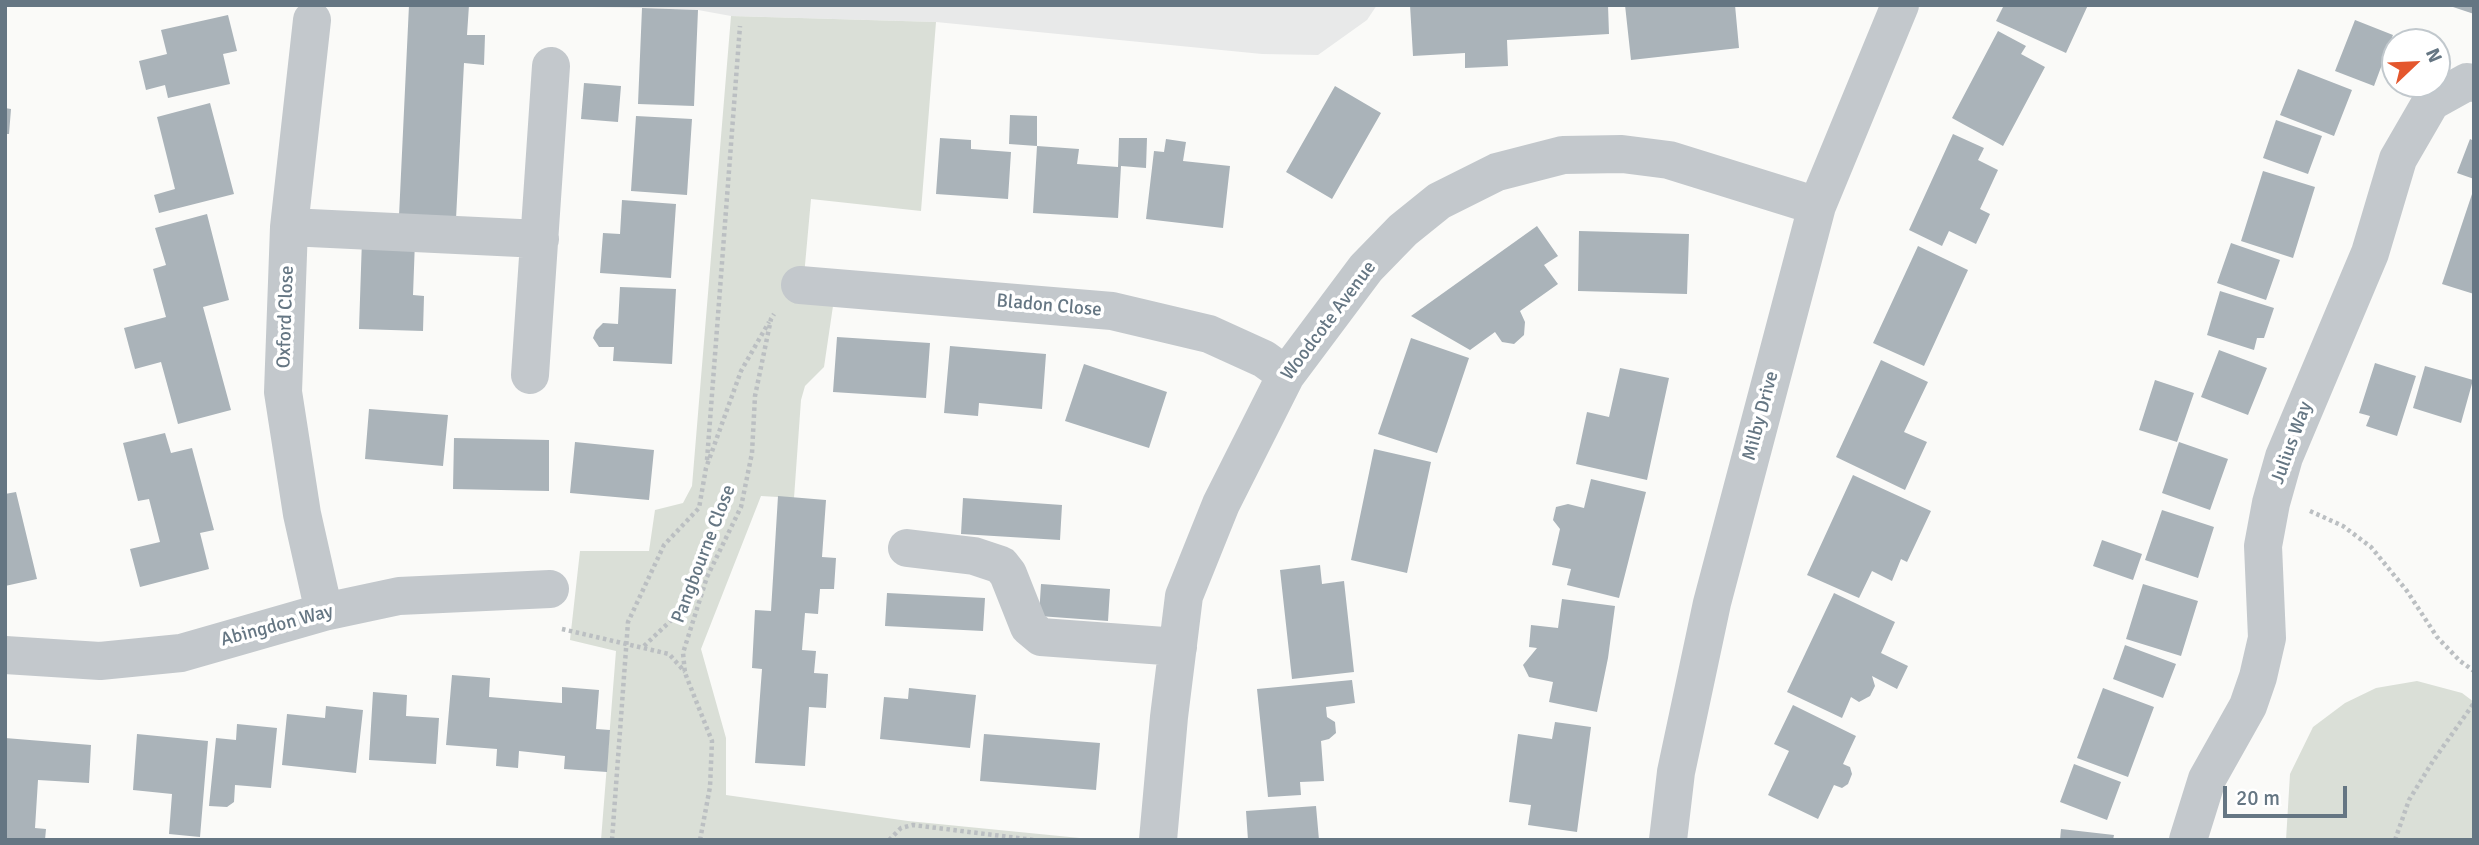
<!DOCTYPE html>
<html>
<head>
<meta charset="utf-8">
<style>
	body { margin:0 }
	#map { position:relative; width:2479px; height:845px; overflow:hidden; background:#fafaf8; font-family:Signika,sans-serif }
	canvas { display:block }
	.frame { position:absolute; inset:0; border:7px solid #657683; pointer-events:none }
	.north { position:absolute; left:2381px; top:28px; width:70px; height:70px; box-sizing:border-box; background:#fff; border:2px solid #c1c8cd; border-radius:50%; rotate:67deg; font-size:19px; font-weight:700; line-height:28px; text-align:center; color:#657683 }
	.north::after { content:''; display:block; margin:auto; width:24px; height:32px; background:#e4572e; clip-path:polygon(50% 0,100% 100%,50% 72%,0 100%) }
	.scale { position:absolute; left:2223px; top:786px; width:124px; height:32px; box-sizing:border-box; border:4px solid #657683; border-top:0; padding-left:9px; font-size:21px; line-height:24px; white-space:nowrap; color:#657683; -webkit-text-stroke:5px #fff; paint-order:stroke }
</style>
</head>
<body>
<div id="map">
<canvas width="2479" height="845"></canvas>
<div class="frame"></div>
<div class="north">N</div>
<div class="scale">20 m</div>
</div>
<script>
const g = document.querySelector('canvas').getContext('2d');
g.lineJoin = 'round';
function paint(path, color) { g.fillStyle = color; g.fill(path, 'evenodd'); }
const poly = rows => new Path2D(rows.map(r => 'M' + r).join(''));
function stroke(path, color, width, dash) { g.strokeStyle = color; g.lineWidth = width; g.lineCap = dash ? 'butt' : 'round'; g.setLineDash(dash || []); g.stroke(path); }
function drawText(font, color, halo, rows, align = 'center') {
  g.font = font + ' Signika,sans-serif'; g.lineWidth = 7; g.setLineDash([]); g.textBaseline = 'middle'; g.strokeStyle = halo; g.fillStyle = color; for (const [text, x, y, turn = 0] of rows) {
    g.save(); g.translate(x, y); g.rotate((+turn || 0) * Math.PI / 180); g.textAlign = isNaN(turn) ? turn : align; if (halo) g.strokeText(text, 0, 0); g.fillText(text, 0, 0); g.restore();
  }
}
paint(poly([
	[488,5,1377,5,1367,20,1318,55,1262,54,936,22,731,16,698,10,642,8]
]), '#e8e9e9');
paint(poly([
	[731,16,936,22,921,211,811,199,802,298,833,306,824,367,805,386,801,400,794,498,761,496,701,649,726,738,726,795,908,821,1100,840,601,840,616,651,570,640,580,551,649,551,655,510,683,503,692,486],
	[2417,681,2462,693,2474,702,2474,840,2286,840,2290,774,2313,727,2345,703,2376,688]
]), '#dadfd7');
paint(poly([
	[409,5,469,5,467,35,485,35,484,65,464,63,456,219,399,216],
	[1410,5,1608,5,1609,34,1507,40,1508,66,1465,68,1465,53,1413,56],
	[1625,5,1735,5,1739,48,1631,60],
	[2004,5,2088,5,2066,53,1996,21],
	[2451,5,2474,5,2474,14,2450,6],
	[642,8,698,10,694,106,638,104],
	[228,15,237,51,223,54,230,84,168,98,165,85,146,90,139,61,167,54,161,30],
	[2355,20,2393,35,2374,86,2335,71],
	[1998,31,2026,46,2021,54,2045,67,2003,146,1952,118],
	[2298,69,2352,90,2334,136,2280,115],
	[584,83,621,86,618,122,581,119],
	[1335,86,1381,113,1332,199,1286,172],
	[210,103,234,194,159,213,154,195,175,189,157,117],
	[5,108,11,109,9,134,5,134],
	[1010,115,1037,116,1037,146,1009,144],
	[636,116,692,119,687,195,631,191],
	[2276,120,2322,136,2308,174,2263,158],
	[1953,134,1984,148,1978,160,1998,170,1980,209,1990,214,1976,244,1949,231,1942,246,1909,230],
	[940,138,971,140,971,149,1011,152,1008,199,936,194],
	[1119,138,1147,138,1146,168,1121,166,1118,218,1033,213,1037,146,1079,149,1077,164,1118,167],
	[1166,139,1186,142,1183,161,1230,166,1223,228,1146,219,1154,151,1164,152],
	[2470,139,2474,141,2474,179,2457,173],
	[2263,171,2315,187,2293,258,2241,241],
	[2474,188,2474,294,2442,284],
	[622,200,676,204,671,278,600,273,603,233,620,234],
	[207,214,229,300,203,307,231,410,178,424,161,362,135,369,124,328,166,317,153,269,166,265,155,228],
	[1537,226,1558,256,1544,265,1558,284,1520,311,1525,322,1524,335,1514,344,1502,342,1495,332,1470,350,1411,316],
	[1579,231,1689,234,1687,294,1578,291],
	[362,239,415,241,413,295,424,296,423,331,359,329],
	[2231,243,2280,260,2266,300,2217,283],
	[1918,246,1968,270,1924,366,1873,343],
	[620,287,676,289,672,364,613,361,614,347,599,347,593,338,596,330,603,323,618,324],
	[2220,291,2274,308,2264,338,2257,338,2254,350,2207,335],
	[837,337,930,343,926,398,833,392],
	[1411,338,1469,358,1437,453,1378,434],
	[950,346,1046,354,1042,409,979,403,978,416,944,413],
	[2219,350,2267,368,2248,415,2201,397],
	[1881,360,1928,382,1904,432,1927,442,1905,490,1836,457],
	[2375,363,2416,376,2397,436,2366,426,2370,416,2359,413],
	[1084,364,1167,392,1149,448,1065,421],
	[2425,366,2473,380,2461,423,2413,408],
	[1620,368,1669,378,1647,480,1576,464,1587,412,1609,417],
	[2155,380,2194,393,2177,442,2139,430],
	[369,409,448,415,443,466,365,459],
	[165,433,171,453,192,448,214,530,200,533,209,569,140,587,130,549,160,542,149,499,138,501,123,443],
	[454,438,549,440,549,491,453,489],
	[575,442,654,450,649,500,570,493],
	[2179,442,2228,459,2210,510,2162,493],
	[1374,449,1431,462,1407,573,1351,560],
	[1853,475,1931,511,1907,562,1901,559,1892,581,1872,571,1859,598,1807,575],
	[1591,479,1646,492,1619,598,1567,585,1571,569,1552,565,1560,529,1553,520,1556,507,1568,504,1584,508],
	[16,492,37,579,5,586,5,494],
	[778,496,826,500,822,557,836,558,834,589,820,589,818,614,805,613,802,650,816,651,814,673,828,674,826,708,809,707,805,766,755,763,762,669,752,668,755,610,771,611],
	[963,498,1062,505,1060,540,961,534],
	[2162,510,2214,527,2198,578,2145,560],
	[2102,540,2142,554,2133,580,2093,566],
	[1320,565,1322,584,1344,581,1354,672,1292,679,1280,570],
	[1041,584,1110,589,1108,621,1039,616],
	[2143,584,2198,601,2181,656,2126,639],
	[887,593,985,598,983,631,885,626],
	[1834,593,1895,622,1881,653,1908,666,1897,689,1872,676,1875,686,1870,696,1859,702,1851,697,1842,718,1787,692],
	[1562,599,1615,606,1608,658,1597,712,1549,702,1553,682,1529,677,1523,665,1537,648,1529,647,1531,625,1558,628],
	[2125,645,2176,664,2163,698,2113,679],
	[452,675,490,678,489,697,562,703,562,687,599,690,596,729,610,730,607,772,564,769,565,756,519,751,518,768,496,766,497,749,446,745],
	[1352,680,1355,703,1326,707,1327,717,1335,722,1336,733,1329,739,1321,741,1324,781,1300,782,1301,795,1268,797,1257,689],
	[909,688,976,695,970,748,880,739,884,697,908,699],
	[2103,688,2154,707,2128,777,2077,758],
	[373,692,407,695,406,716,439,718,436,764,369,760],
	[1793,705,1856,736,1843,764,1850,767,1852,774,1848,784,1842,788,1834,785,1818,819,1768,795,1789,751,1774,744],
	[326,706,363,710,356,773,282,765,287,714,325,718],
	[1555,722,1591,727,1577,832,1528,825,1531,805,1509,802,1518,734,1552,739],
	[237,724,277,728,271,788,235,785,234,802,227,807,209,806,216,738,236,740],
	[137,734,208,741,200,837,169,834,172,794,133,790],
	[984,734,1100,743,1096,790,980,781],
	[5,738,91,745,89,783,38,780,35,828,46,829,45,840,5,840],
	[2074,764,2121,782,2107,820,2060,802],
	[1316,806,1319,840,1248,840,1246,811],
	[2061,829,2114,835,2113,840,2060,840]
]), '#aab3b9');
stroke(poly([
	[707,460,740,26],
	[2310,511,2343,526,2371,547,2407,591,2437,637,2460,661,2474,671],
	[562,629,669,654,685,672],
	[644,646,701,592],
	[612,840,628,622,664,545,699,508,706,468,741,371,769,322],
	[700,840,710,787,712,741,685,673,683,653,707,577,741,507,752,453,755,396,771,319,774,314],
	[889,840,901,828,913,825,1034,840],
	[2395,840,2409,800,2433,761,2474,703]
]), '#bbbfc2', 4.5, [3.5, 3.5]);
stroke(poly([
	[312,20,289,227,283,392,302,514,324,612],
	[289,227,540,239],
	[800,285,1112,311,1209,334,1264,359,1286,375],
	[530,375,551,66],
	[907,548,974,556,1001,565,1008,574,1029,627,1041,637,1178,647],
	[5,655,100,661,181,653,324,612,399,596,550,589],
	[1158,840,1169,717,1184,596,1221,504,1286,375,1366,268,1403,230,1439,201,1497,172,1563,155,1622,154,1669,160,1817,206],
	[1668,840,1676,772,1712,603,1817,206,1900,5],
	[2188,840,2207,779,2248,706,2258,677,2267,638,2263,546,2271,503,2284,457,2370,253,2398,159,2431,102,2467,82,2474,83]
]), '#c3c8cc', 38);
drawText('19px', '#657683', '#fff', [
	["Bladon Close",1049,306,5],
	["Oxford Close",286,317,-88],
	["Woodcote Avenue",1329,321,-53],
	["Milby Drive",1761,416,-75],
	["Julius Way",2292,443,-70],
	["Pangbourne Close",704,554,-69],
	["Abingdon Way",277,626,-15]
]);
</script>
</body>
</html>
